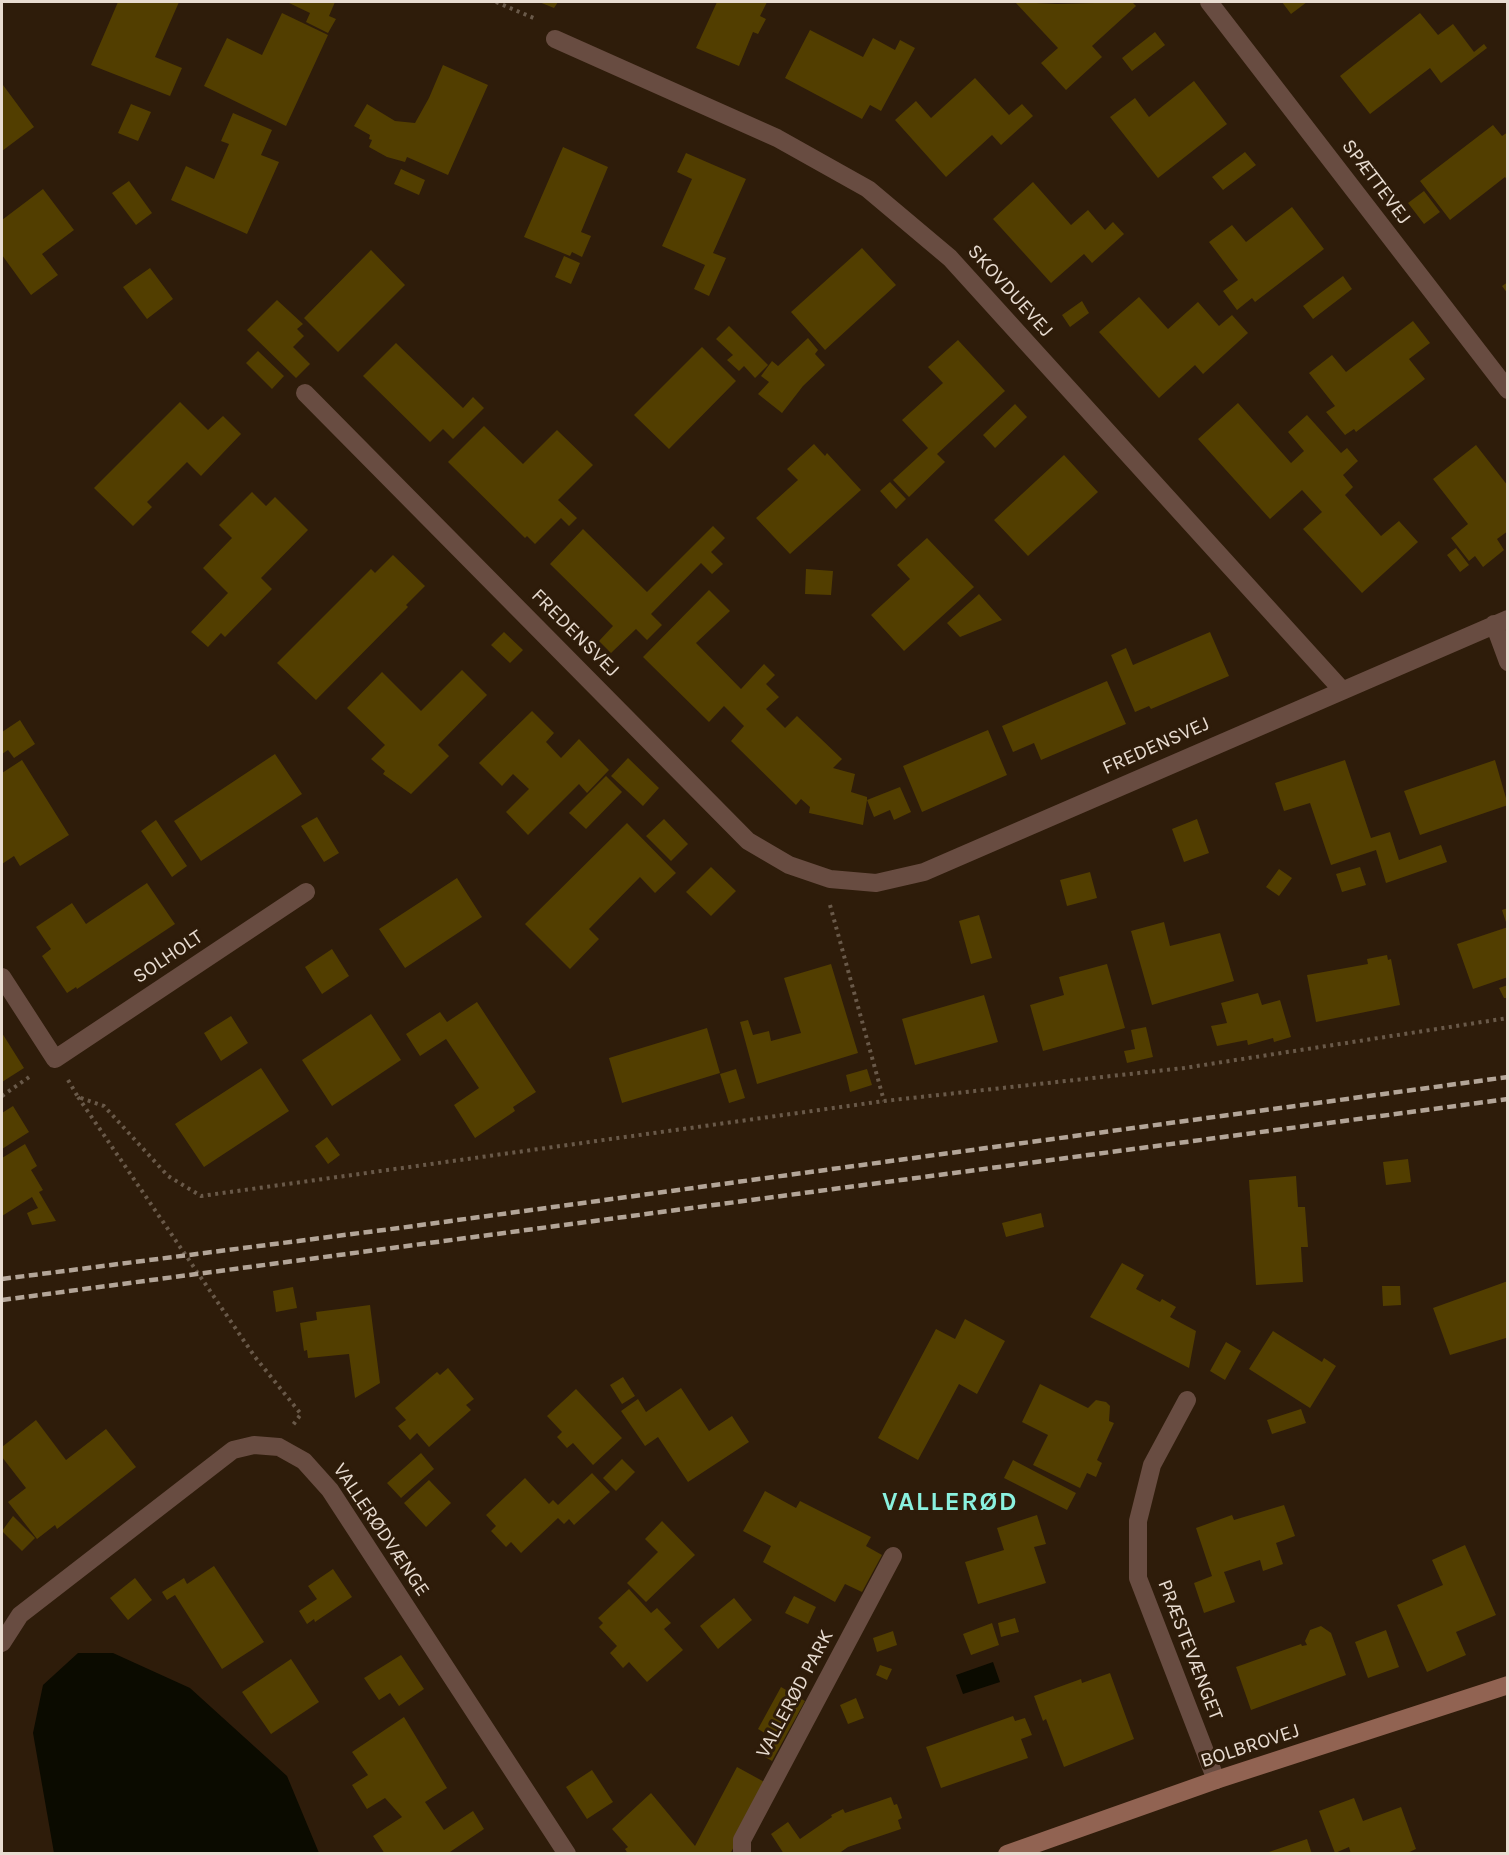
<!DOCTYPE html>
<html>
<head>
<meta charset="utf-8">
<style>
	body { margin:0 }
	#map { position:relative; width:1509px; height:1855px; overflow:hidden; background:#2e1c0a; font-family:Karla,sans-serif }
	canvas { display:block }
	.frame { position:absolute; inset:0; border:3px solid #e8dcd1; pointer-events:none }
</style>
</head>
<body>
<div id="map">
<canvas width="1509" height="1855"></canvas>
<div class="frame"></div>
</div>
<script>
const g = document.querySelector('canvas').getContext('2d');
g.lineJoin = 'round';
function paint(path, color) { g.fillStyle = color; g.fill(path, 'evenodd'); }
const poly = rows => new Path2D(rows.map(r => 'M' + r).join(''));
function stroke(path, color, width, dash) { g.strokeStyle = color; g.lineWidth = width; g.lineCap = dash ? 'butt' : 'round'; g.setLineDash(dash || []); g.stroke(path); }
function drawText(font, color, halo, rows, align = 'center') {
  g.font = font + ' Karla,sans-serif'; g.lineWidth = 6; g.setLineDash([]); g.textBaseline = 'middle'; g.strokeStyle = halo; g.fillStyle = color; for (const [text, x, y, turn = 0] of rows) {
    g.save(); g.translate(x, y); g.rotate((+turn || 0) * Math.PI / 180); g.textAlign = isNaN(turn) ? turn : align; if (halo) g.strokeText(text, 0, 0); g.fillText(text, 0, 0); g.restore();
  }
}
paint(poly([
	[78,1653,113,1653,190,1688,287,1776,319,1853,54,1853,33,1733,43,1685],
	[993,1662,1000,1682,963,1694,956,1675]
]), '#0b0b00');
paint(poly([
	[118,2,179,2,155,57,182,68,170,96,91,65],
	[287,2,335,2,329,16,336,19,328,33,306,22,310,13],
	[539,2,558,2,554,8],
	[717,2,767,2,760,16,766,19,758,34,753,32,739,66,696,48],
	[1015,2,1057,4,1132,2,1136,6,1092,46,1102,57,1066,90,1041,63,1058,48],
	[1282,2,1307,2,1291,14],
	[282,13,328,35,286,126,204,86,227,38,262,55],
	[1420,13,1438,35,1453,24,1474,52,1484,44,1487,48,1441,83,1430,68,1370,114,1340,76],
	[810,30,863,57,873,38,895,50,900,40,915,48,881,111,870,105,862,119,785,78],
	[1155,32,1165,45,1132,71,1122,58],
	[443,65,488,85,448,175,407,157,405,162,387,157,369,147,372,140,369,139,370,135,354,126,367,104,395,121,415,123,429,98],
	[975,78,1009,115,1022,104,1033,116,1001,145,992,135,946,177,895,120,916,101,931,118],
	[1194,81,1227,124,1158,178,1110,117,1135,98,1149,117],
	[3,85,34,127,2,151,2,86],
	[131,104,151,112,138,141,118,133],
	[233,113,272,130,261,155,279,162,247,234,171,200,186,166,214,179,229,144,221,141],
	[1493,125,1502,136,1508,132,1508,181,1505,177,1450,220,1420,181],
	[563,147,608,167,581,232,591,236,582,257,572,252,570,256,524,237],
	[1245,152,1256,165,1223,190,1212,177],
	[686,153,746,179,713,253,726,258,709,296,694,289,705,265,662,246,692,179,677,172],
	[401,169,425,180,419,195,394,184],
	[129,181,152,213,136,225,112,193],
	[1033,182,1071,225,1088,210,1105,230,1113,222,1124,234,1092,263,1084,254,1051,283,993,219],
	[43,189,74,230,42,254,58,275,31,295,2,255,2,220],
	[1424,191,1440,212,1424,224,1408,203],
	[1292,207,1324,249,1255,302,1252,298,1237,310,1223,291,1238,280,1209,242,1232,225,1246,242],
	[862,248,896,285,825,350,791,312],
	[371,250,405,285,338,352,304,318],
	[564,256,580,263,571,284,555,277],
	[150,268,173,299,147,319,123,287],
	[1343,276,1352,289,1313,319,1303,306],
	[1508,282,1508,294,1502,286],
	[1139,297,1168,329,1198,302,1219,326,1232,315,1248,333,1203,374,1195,365,1159,398,1099,332],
	[277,300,303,324,297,329,304,336,293,347,310,364,296,378,247,330],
	[1082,301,1089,313,1070,327,1062,315],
	[1413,321,1430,343,1409,359,1425,379,1356,432,1354,429,1345,435,1326,412,1335,406,1309,373,1332,355,1346,372],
	[729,326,768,365,755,378,744,366,739,371,727,360,733,355,716,339],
	[808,338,818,350,815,354,825,365,803,386,782,413,758,394,769,382,761,376,772,361,778,366],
	[958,340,1005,391,937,454,945,462,909,497,893,480,928,448,902,420,943,383,928,367],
	[396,343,463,408,473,397,484,408,453,439,443,429,430,442,363,376],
	[702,347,736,381,669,449,634,415],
	[258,351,284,376,272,389,246,363],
	[180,402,208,430,223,416,241,434,201,476,187,462,147,502,152,507,133,526,94,488],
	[1238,403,1291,463,1304,451,1288,432,1307,415,1341,453,1347,448,1358,461,1343,475,1353,487,1345,495,1381,536,1399,521,1418,542,1362,593,1303,529,1322,512,1302,490,1270,519,1198,439],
	[1015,404,1027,417,995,448,983,435],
	[484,426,523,464,557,430,593,465,558,500,577,518,569,526,561,518,535,544,527,536,525,538,448,462],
	[814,444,825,456,827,453,861,490,790,554,756,518,798,480,787,469],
	[1476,445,1508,486,1508,531,1497,539,1504,550,1483,567,1475,556,1469,561,1451,538,1468,524,1433,479],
	[1064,455,1098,492,1028,556,994,520],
	[890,482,906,499,896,509,880,491],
	[252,492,266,506,275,497,308,530,261,578,272,589,225,637,221,633,208,647,191,632,228,593,203,568,232,538,219,525],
	[713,526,725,538,711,552,723,564,712,574,701,563,651,614,662,625,647,640,636,629,611,653,599,641,613,626,550,564,583,529,647,592],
	[927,538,974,587,904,651,871,615,910,579,897,565],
	[1456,548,1469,565,1460,572,1447,555],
	[393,555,425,586,406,605,408,607,316,700,277,663,371,569,375,573],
	[806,569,833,571,831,595,805,594],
	[709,590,730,611,696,643,741,689,764,664,775,675,766,684,779,697,766,709,785,728,797,716,842,759,833,768,855,774,851,792,867,797,867,800,900,787,911,812,894,820,890,810,874,817,867,800,863,825,809,813,810,807,801,799,796,805,731,741,744,726,724,706,709,722,643,657],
	[979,594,1002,620,960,637,947,623],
	[504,632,523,650,510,663,491,645],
	[1210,632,1229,676,1151,709,1149,706,1135,712,1111,655,1126,648,1133,665],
	[462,670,487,695,438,745,449,756,411,794,383,774,385,771,371,759,385,745,347,708,382,672,421,711],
	[1107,681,1126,724,1041,760,1034,743,1013,752,1002,726],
	[532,711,554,733,546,742,561,758,579,739,609,770,587,793,579,784,528,835,506,812,529,789,513,774,502,786,479,763],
	[20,720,35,744,14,758,8,750,2,754,2,732],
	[988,730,1007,775,922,812,903,766],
	[275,754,302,794,201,861,174,821],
	[628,758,659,788,643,806,611,776],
	[22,760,69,835,20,866,14,856,2,864,2,773],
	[1345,760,1371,838,1390,832,1399,860,1441,845,1447,862,1386,883,1376,850,1331,865,1310,803,1284,811,1275,783],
	[1495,760,1508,805,1420,835,1404,791],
	[606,776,622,792,586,829,569,813],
	[317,817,339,853,324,862,301,826],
	[664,819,688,844,671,861,646,836],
	[1197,819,1209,853,1184,862,1172,829],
	[156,820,187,866,172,877,141,831],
	[627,823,676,873,655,893,640,877,589,929,599,939,570,969,525,924],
	[711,867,736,891,711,916,686,892],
	[1360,867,1366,885,1342,892,1336,874],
	[1279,869,1292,878,1279,896,1266,887],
	[1090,872,1097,898,1067,906,1060,880],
	[457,878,482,917,405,968,379,929],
	[147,883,175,924,77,989,76,987,67,993,42,956,51,949,36,927,72,903,86,924],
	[1508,908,1508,925,1507,925,1502,910],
	[979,915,992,958,971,964,959,921],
	[1164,922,1170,946,1220,933,1234,981,1152,1005,1131,931],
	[1508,927,1508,977,1473,989,1457,944],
	[332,949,349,976,322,994,305,967],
	[1387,955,1388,960,1391,959,1400,1005,1316,1022,1307,975,1368,964,1367,959],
	[831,964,858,1053,757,1084,740,1022,748,1020,753,1035,769,1031,771,1041,801,1033,784,978],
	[1107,964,1125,1028,1043,1051,1030,1005,1064,995,1059,977],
	[1508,985,1508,998,1504,998,1499,988],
	[1258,993,1262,1005,1280,1000,1291,1037,1274,1042,1273,1038,1248,1045,1247,1040,1217,1046,1211,1026,1227,1023,1221,1003],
	[984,995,998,1042,915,1065,902,1019],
	[477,1002,536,1092,513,1107,515,1111,475,1138,454,1105,479,1088,446,1039,420,1056,406,1034,440,1012,447,1022],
	[371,1014,401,1060,332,1106,302,1060],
	[231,1016,248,1043,221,1061,204,1033],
	[1146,1027,1153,1057,1127,1063,1124,1051,1135,1049,1131,1030],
	[707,1028,720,1073,622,1103,609,1058],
	[2,1033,24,1068,2,1082],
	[261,1068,289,1111,204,1167,175,1124],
	[736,1069,745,1098,729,1103,720,1074],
	[867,1069,872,1085,850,1092,846,1075],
	[13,1106,29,1132,2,1149,2,1113],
	[327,1137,340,1155,328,1164,315,1146],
	[25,1144,37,1166,31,1170,43,1190,39,1192,56,1221,32,1225,27,1213,38,1208,32,1197,2,1216,2,1158],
	[1408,1159,1411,1182,1386,1185,1383,1162],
	[1296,1176,1298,1207,1305,1207,1308,1247,1301,1247,1303,1282,1256,1285,1249,1180],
	[1041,1213,1044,1227,1006,1237,1002,1223],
	[1122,1263,1144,1275,1136,1289,1160,1302,1162,1299,1176,1307,1170,1317,1196,1331,1189,1368,1090,1317],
	[1508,1281,1506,1338,1450,1355,1433,1308],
	[1382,1286,1400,1286,1401,1305,1383,1306],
	[293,1287,297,1308,276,1312,273,1291],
	[370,1305,380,1383,355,1398,349,1354,308,1358,307,1350,304,1351,300,1323,317,1320,316,1312],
	[965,1319,1005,1341,977,1394,959,1384,918,1460,878,1438,936,1329,955,1339],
	[1273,1331,1322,1362,1324,1358,1336,1366,1310,1408,1249,1369],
	[1226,1342,1241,1351,1225,1380,1210,1371],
	[448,1368,474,1399,466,1405,471,1410,429,1447,417,1433,410,1440,398,1426,406,1420,395,1408,437,1372,440,1375],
	[623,1377,635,1396,622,1404,610,1385],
	[1040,1384,1088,1408,1096,1400,1106,1402,1110,1406,1109,1421,1114,1423,1097,1460,1102,1463,1096,1477,1087,1473,1080,1488,1033,1465,1048,1435,1022,1422],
	[681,1388,709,1431,732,1416,749,1442,688,1482,658,1437,645,1446,621,1411,638,1399,646,1412],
	[576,1389,622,1438,593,1465,573,1443,567,1448,557,1437,562,1432,547,1416],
	[1301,1409,1306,1423,1272,1434,1267,1420],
	[36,1420,66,1460,106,1429,136,1467,57,1529,55,1525,37,1539,8,1502,26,1488,2,1457,2,1447],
	[421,1453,434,1469,401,1498,387,1483],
	[622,1459,635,1472,616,1491,603,1478],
	[1013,1460,1076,1493,1067,1510,1004,1478],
	[592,1473,610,1492,574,1525,569,1519,564,1524,558,1518,521,1553,511,1542,506,1547,491,1531,496,1526,486,1515,525,1478,549,1504,553,1500,558,1505],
	[429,1480,451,1503,426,1527,404,1503],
	[765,1491,796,1508,800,1501,871,1537,866,1546,882,1555,862,1592,845,1584,835,1602,763,1562,771,1546,743,1531],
	[1284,1505,1295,1536,1276,1543,1283,1564,1263,1571,1260,1560,1224,1572,1235,1602,1204,1613,1194,1583,1212,1576,1196,1528,1232,1515,1234,1520],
	[1037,1515,1046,1544,1034,1547,1046,1583,978,1604,965,1562,1004,1550,997,1528],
	[13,1516,35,1538,22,1551,2,1531],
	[662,1521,695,1555,646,1602,627,1583,658,1552,645,1539],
	[1465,1545,1496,1615,1456,1632,1466,1655,1427,1672,1397,1605,1443,1585,1432,1560],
	[214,1566,264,1642,222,1669,175,1595,167,1600,162,1592,184,1578,187,1584],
	[333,1569,352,1597,315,1622,314,1619,307,1624,299,1611,317,1599,308,1586],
	[135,1578,152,1600,128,1620,110,1598],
	[629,1589,651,1613,657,1608,671,1623,664,1629,683,1650,647,1682,629,1662,623,1668,610,1653,617,1646,599,1627,603,1623,598,1618],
	[794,1596,816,1607,808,1624,785,1613],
	[734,1598,752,1620,718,1649,700,1626],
	[1015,1618,1019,1632,1001,1637,998,1623],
	[992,1623,999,1645,971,1655,963,1634],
	[1321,1626,1331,1633,1346,1675,1251,1710,1236,1667,1301,1644,1302,1646,1307,1645,1305,1641,1310,1630],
	[1386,1630,1399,1667,1368,1678,1355,1642],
	[893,1631,897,1645,877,1652,873,1638],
	[401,1655,424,1689,399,1706,390,1693,379,1700,364,1678],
	[291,1659,319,1702,271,1734,242,1692],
	[880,1665,892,1669,887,1680,876,1675],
	[1110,1673,1134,1739,1064,1767,1046,1719,1043,1721,1034,1696,1081,1679,1082,1683],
	[781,1687,805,1701,772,1761,758,1753,768,1735,758,1729],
	[856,1698,864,1718,848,1724,840,1705],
	[1013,1716,1015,1721,1025,1718,1032,1735,1021,1739,1028,1758,941,1788,926,1747],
	[404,1717,447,1788,425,1802,444,1830,473,1811,484,1829,447,1854,385,1854,373,1836,402,1817,385,1798,367,1809,352,1785,368,1775,352,1752],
	[737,1767,768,1784,730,1854,628,1854,625,1849,628,1847,612,1829,651,1793,695,1846],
	[592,1770,613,1802,587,1819,566,1787],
	[891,1797,894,1805,897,1804,902,1818,898,1820,901,1829,848,1847,838,1854,784,1854,771,1834,788,1822,800,1839,832,1817,831,1815,843,1809,845,1813],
	[1354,1798,1363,1821,1401,1807,1416,1849,1405,1854,1351,1854,1349,1847,1335,1853,1319,1811],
	[1307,1839,1312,1854,1266,1854,1266,1853]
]), '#523e00');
stroke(poly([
	[496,2,536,19],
	[830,905,884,1101],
	[68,1080,78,1097,104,1106,168,1176,201,1196,884,1101,1184,1068,1508,1018],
	[2,1096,32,1075],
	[78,1097,255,1357,301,1414,293,1425]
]), '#695949', 4, [3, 4.5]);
stroke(poly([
	[1209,2,1508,390],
	[555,39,777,138,868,189,950,258,1342,690],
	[305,393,748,841,789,865,830,879,876,883,924,872,1508,619],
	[1494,624,1508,662],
	[2,977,55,1059,306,892],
	[1187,1400,1152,1465,1138,1521,1138,1578,1216,1780],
	[2,1643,20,1615,233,1450,254,1445,279,1447,304,1461,330,1490,567,1854],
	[742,1854,742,1840,893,1556]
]), '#684c41', 18);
stroke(poly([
	[1007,1854,1216,1780,1508,1685]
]), '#916352', 18);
stroke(poly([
	[2,1279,399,1228,1508,1077],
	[2,1300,1508,1099]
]), '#b3a598', 4.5, [9, 4.5]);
drawText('20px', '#e8dcd1', '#2e1c0a', [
	["SPÆTTEVEJ",1376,182,53],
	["SKOVDUEVEJ",1010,291,48],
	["FREDENSVEJ",575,633,45],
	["FREDENSVEJ",1156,746,-24],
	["SOLHOLT",168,957,-34],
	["VALLERØDVÆNGE",381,1530,56],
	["PRÆSTEVÆNGET",1190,1650,69],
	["VALLERØD PARK",795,1694,-62],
	["BOLBROVEJ",1250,1746,-18]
]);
g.letterSpacing = '1.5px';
drawText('bold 26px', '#8af1df', '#2e1c0a', [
	["VALLERØD",950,1503]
]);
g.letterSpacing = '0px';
</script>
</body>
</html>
